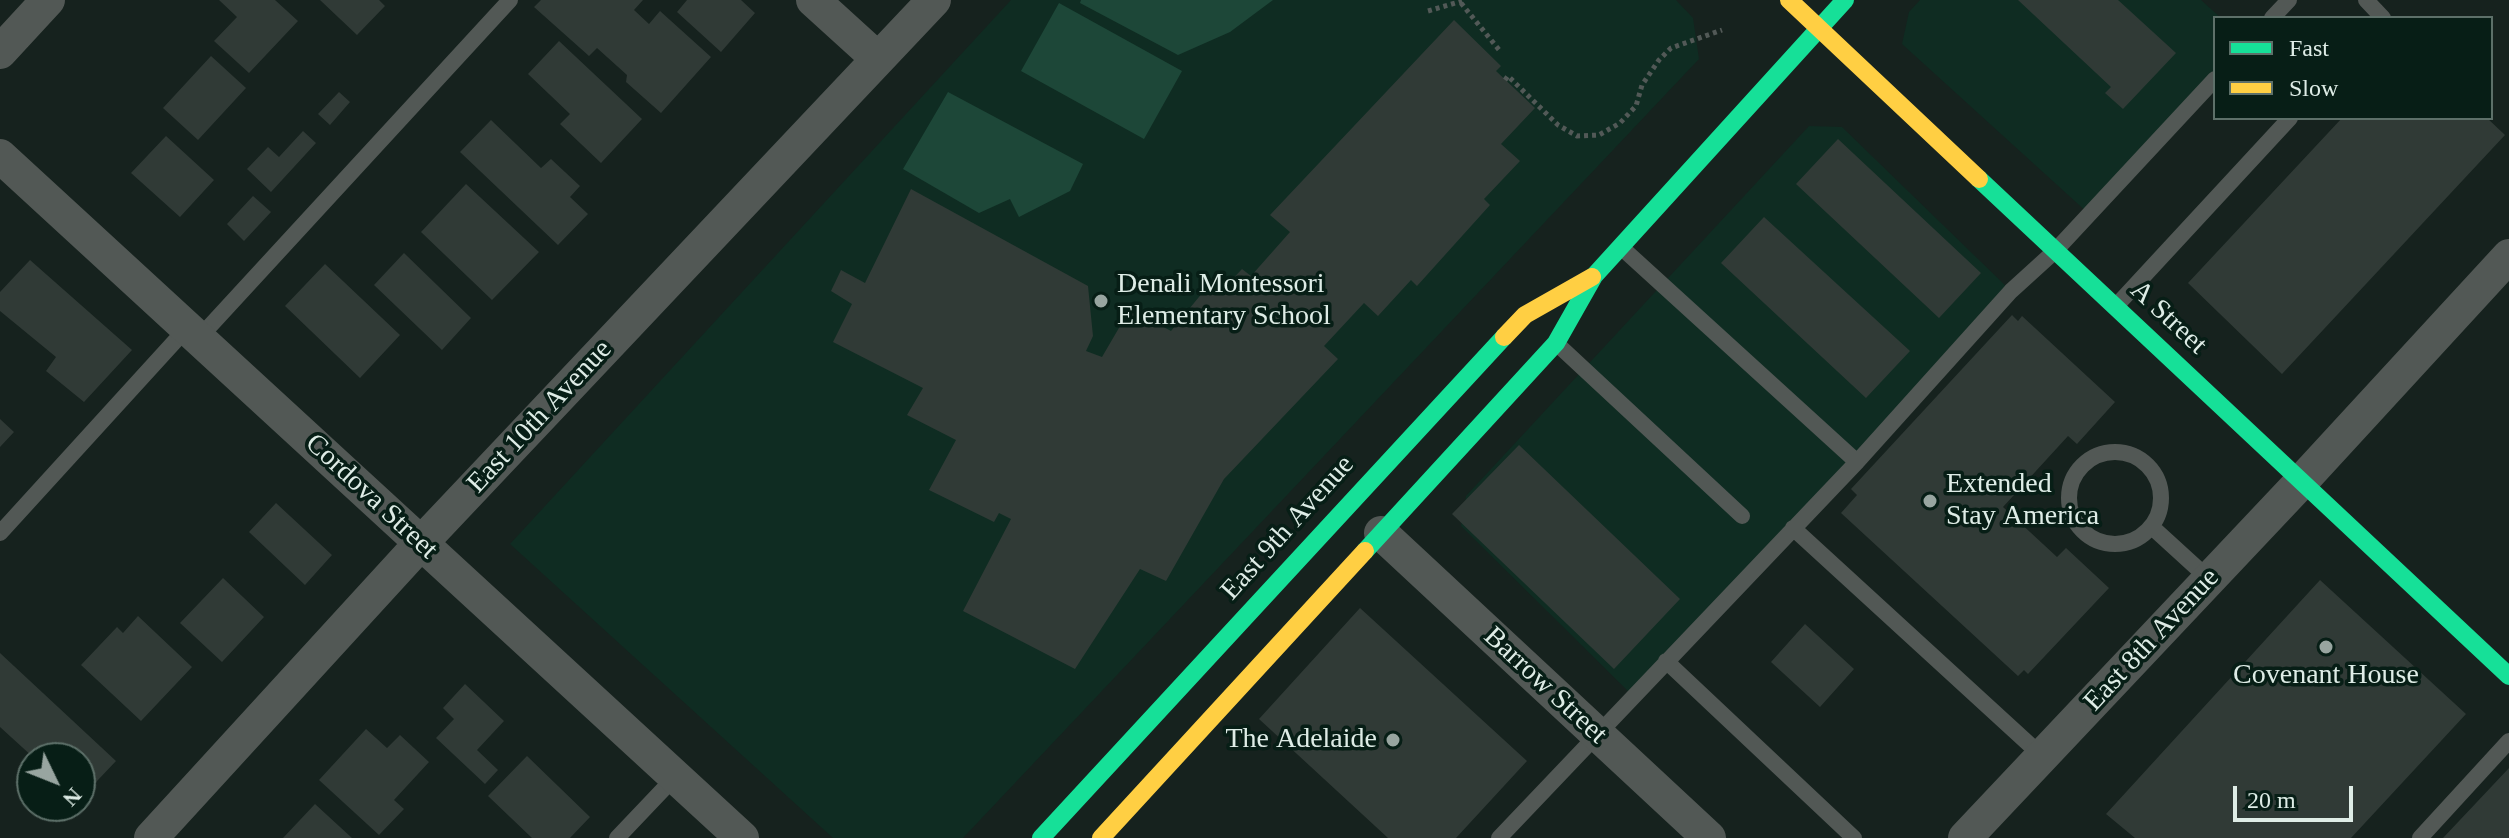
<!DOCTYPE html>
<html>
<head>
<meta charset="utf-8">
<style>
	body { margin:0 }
	#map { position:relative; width:2509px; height:838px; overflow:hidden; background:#16221e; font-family:"Times New Roman",serif }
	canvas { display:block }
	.legend { position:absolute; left:2213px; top:16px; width:280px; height:104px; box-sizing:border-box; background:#071e16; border:2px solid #5d7069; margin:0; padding:10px 14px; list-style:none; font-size:24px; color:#deece6 }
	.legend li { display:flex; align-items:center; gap:16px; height:40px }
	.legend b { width:40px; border:2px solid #5d7069 }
	.north { position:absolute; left:16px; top:742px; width:80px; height:80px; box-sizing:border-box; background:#071e16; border:2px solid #5d7069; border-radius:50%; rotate:133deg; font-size:22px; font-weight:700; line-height:32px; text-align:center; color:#deece6 }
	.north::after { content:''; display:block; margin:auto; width:28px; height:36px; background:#98a5a0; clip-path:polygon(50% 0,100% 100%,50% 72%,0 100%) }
	.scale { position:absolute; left:2233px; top:786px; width:120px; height:36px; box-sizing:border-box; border:4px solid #deece6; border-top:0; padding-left:10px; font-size:24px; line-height:28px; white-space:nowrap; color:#deece6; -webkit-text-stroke:6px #071e16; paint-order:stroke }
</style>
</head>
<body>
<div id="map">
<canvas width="2509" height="838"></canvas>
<ul class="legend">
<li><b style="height:10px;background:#16e098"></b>Fast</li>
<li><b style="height:10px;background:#ffcf43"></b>Slow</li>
</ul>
<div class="north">N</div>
<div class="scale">20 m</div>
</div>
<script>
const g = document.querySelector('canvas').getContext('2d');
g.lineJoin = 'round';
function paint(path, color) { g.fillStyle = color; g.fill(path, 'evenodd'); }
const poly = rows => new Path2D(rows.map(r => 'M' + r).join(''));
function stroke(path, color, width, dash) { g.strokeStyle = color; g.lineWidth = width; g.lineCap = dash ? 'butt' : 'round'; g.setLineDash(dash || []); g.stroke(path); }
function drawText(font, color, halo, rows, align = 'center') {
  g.font = font + ' "Times New Roman",serif'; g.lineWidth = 7; g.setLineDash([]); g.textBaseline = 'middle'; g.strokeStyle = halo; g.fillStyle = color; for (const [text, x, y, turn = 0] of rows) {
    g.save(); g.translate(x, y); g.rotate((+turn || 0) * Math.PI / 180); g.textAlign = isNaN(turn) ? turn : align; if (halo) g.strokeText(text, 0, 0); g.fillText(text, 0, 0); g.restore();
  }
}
paint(poly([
	[1011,0,1676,0,1693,18,1699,59,963,838,833,838,510,544],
	[1920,0,2201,0,2221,18,2215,18,2215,79,2089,214,1902,44,1909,12],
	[1809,126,1842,127,2011,291,1633,696,1461,526,1466,496]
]), '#0f2c22');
paint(poly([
	[1081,0,1273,0,1230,32,1178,55,1080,3],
	[1059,3,1182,71,1144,139,1021,71],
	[948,92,1083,164,1070,191,1019,217,1010,199,979,213,903,169]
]), '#1d4738');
paint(poly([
	[219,0,275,0,298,21,249,73,214,41,237,17],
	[320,0,379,0,385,6,357,35],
	[541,0,643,0,634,10,649,24,660,11,711,57,661,113,626,82,627,75,597,48,589,56,534,7],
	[687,0,741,0,755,13,721,52,677,12],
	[2018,0,2118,0,2176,53,2123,109,2105,93,2111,87],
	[1454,20,1501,66,1496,71,1535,108,1501,144,1520,161,1484,199,1490,205,1417,286,1411,280,1378,316,1364,303,1324,346,1338,359,1224,479,1166,581,1140,569,1075,669,963,611,1011,519,999,513,994,522,929,490,956,440,907,415,923,388,833,342,852,304,831,291,841,270,865,283,911,189,1088,286,1093,336,1086,351,1102,357,1130,309,1171,331,1217,275,1227,285,1242,269,1251,276,1290,232,1270,215],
	[559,41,642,119,601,163,560,124,570,114,528,74],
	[211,56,246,88,198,140,163,108],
	[339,92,350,102,330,125,318,114],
	[2342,118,2487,118,2505,135,2282,374,2188,283],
	[491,120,541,168,551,159,580,186,570,197,588,214,558,245,460,152],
	[303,131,316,143,271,192,247,169,268,147,279,157],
	[166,136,214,180,180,217,131,173],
	[1838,139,1981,273,1939,318,1796,184],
	[466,184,539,252,492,300,421,232],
	[253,196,271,212,244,241,227,224],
	[1764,217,1910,351,1866,398,1721,263],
	[404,253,471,318,442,350,374,285],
	[30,260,132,350,84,402,46,371,56,357,0,311,0,292],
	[325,264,400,335,360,378,285,306],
	[2012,315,2018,321,2022,316,2115,402,2077,444,2068,436,2003,507,2057,557,2066,548,2109,588,2028,674,2024,670,2018,676,1841,513,1857,495,1851,489],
	[0,419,14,432,0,447],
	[1519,445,1680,599,1614,669,1452,514],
	[276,503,332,555,305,585,249,532],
	[223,578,264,617,222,662,180,623],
	[2320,580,2466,714,2351,838,2135,838,2106,814],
	[1360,608,1527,761,1456,838,1388,838,1259,719],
	[138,616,192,667,141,721,81,665,117,627,123,633],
	[1805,624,1854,669,1820,707,1771,662],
	[0,653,116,761,80,799,80,758,34,758,0,727],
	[465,684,504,721,477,750,498,770,485,784,436,738,454,719,443,708],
	[366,729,387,748,400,735,429,762,394,800,404,809,379,835,319,780],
	[527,756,590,817,570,838,532,838,488,796],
	[2509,768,2509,838,2443,838],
	[315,804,352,838,283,838]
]), '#303a36');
stroke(poly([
	[1461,3,1500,51],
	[1428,11,1462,1],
	[1505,80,1508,76,1558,125,1577,136,1599,135,1620,123,1636,106,1642,85,1659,60,1671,48,1722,30]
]), '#525957', 5, [4, 4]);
stroke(poly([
	[2366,0,2383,18],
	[2272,18,2289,0],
	[1622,248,1857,462],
	[2116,306,2290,118],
	[198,339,510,0],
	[1556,343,1742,516],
	'2069 498a46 46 0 1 1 92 0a46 46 0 1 1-92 0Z',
	[2152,527,2209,579],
	[1793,528,2042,756],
	[0,533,187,328],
	[1666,661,1854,838],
	[617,838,675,777],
	[1499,838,1857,462,2011,291,2055,251,2215,79],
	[2420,838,2509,741]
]), '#525855', 16);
stroke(poly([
	[813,0,878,59],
	[0,52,48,0],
	[0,156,742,838],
	[1381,533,1709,838],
	[151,838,422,542,934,0],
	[1965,838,2301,482,2509,256]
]), '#525855', 34);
stroke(poly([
	[1979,179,2509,676],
	[1365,551,1556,343,1594,276,1845,0],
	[1041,838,1504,337]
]), '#16e098', 18);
stroke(poly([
	[1789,0,1979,179],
	[1504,337,1525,315,1592,277],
	[1101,838,1365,551]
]), '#ffcf43', 18);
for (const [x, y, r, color] of [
	[1101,301,8,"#98a5a0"],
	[1930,501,8,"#98a5a0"],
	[2326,647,8,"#98a5a0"],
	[1393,740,8,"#98a5a0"]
]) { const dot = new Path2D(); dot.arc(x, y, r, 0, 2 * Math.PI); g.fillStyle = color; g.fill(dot); stroke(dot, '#071e16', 3); }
drawText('28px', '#deece6', '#071e16', [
	["Denali Montessori",1117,285],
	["Elementary School",1117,317],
	["Extended",1946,485],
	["Stay America",1946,517],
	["Covenant House",2326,676,"center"],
	["The Adelaide",1377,740,"right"]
], 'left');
drawText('28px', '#deece6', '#071e16', [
	["A Street",2168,318,43],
	["East 10th Avenue",540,417,-47],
	["Cordova Street",371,497,43],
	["East 9th Avenue",1288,528,-48],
	["East 8th Avenue",2152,640,-47],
	["Barrow Street",1545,686,43]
]);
</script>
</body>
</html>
